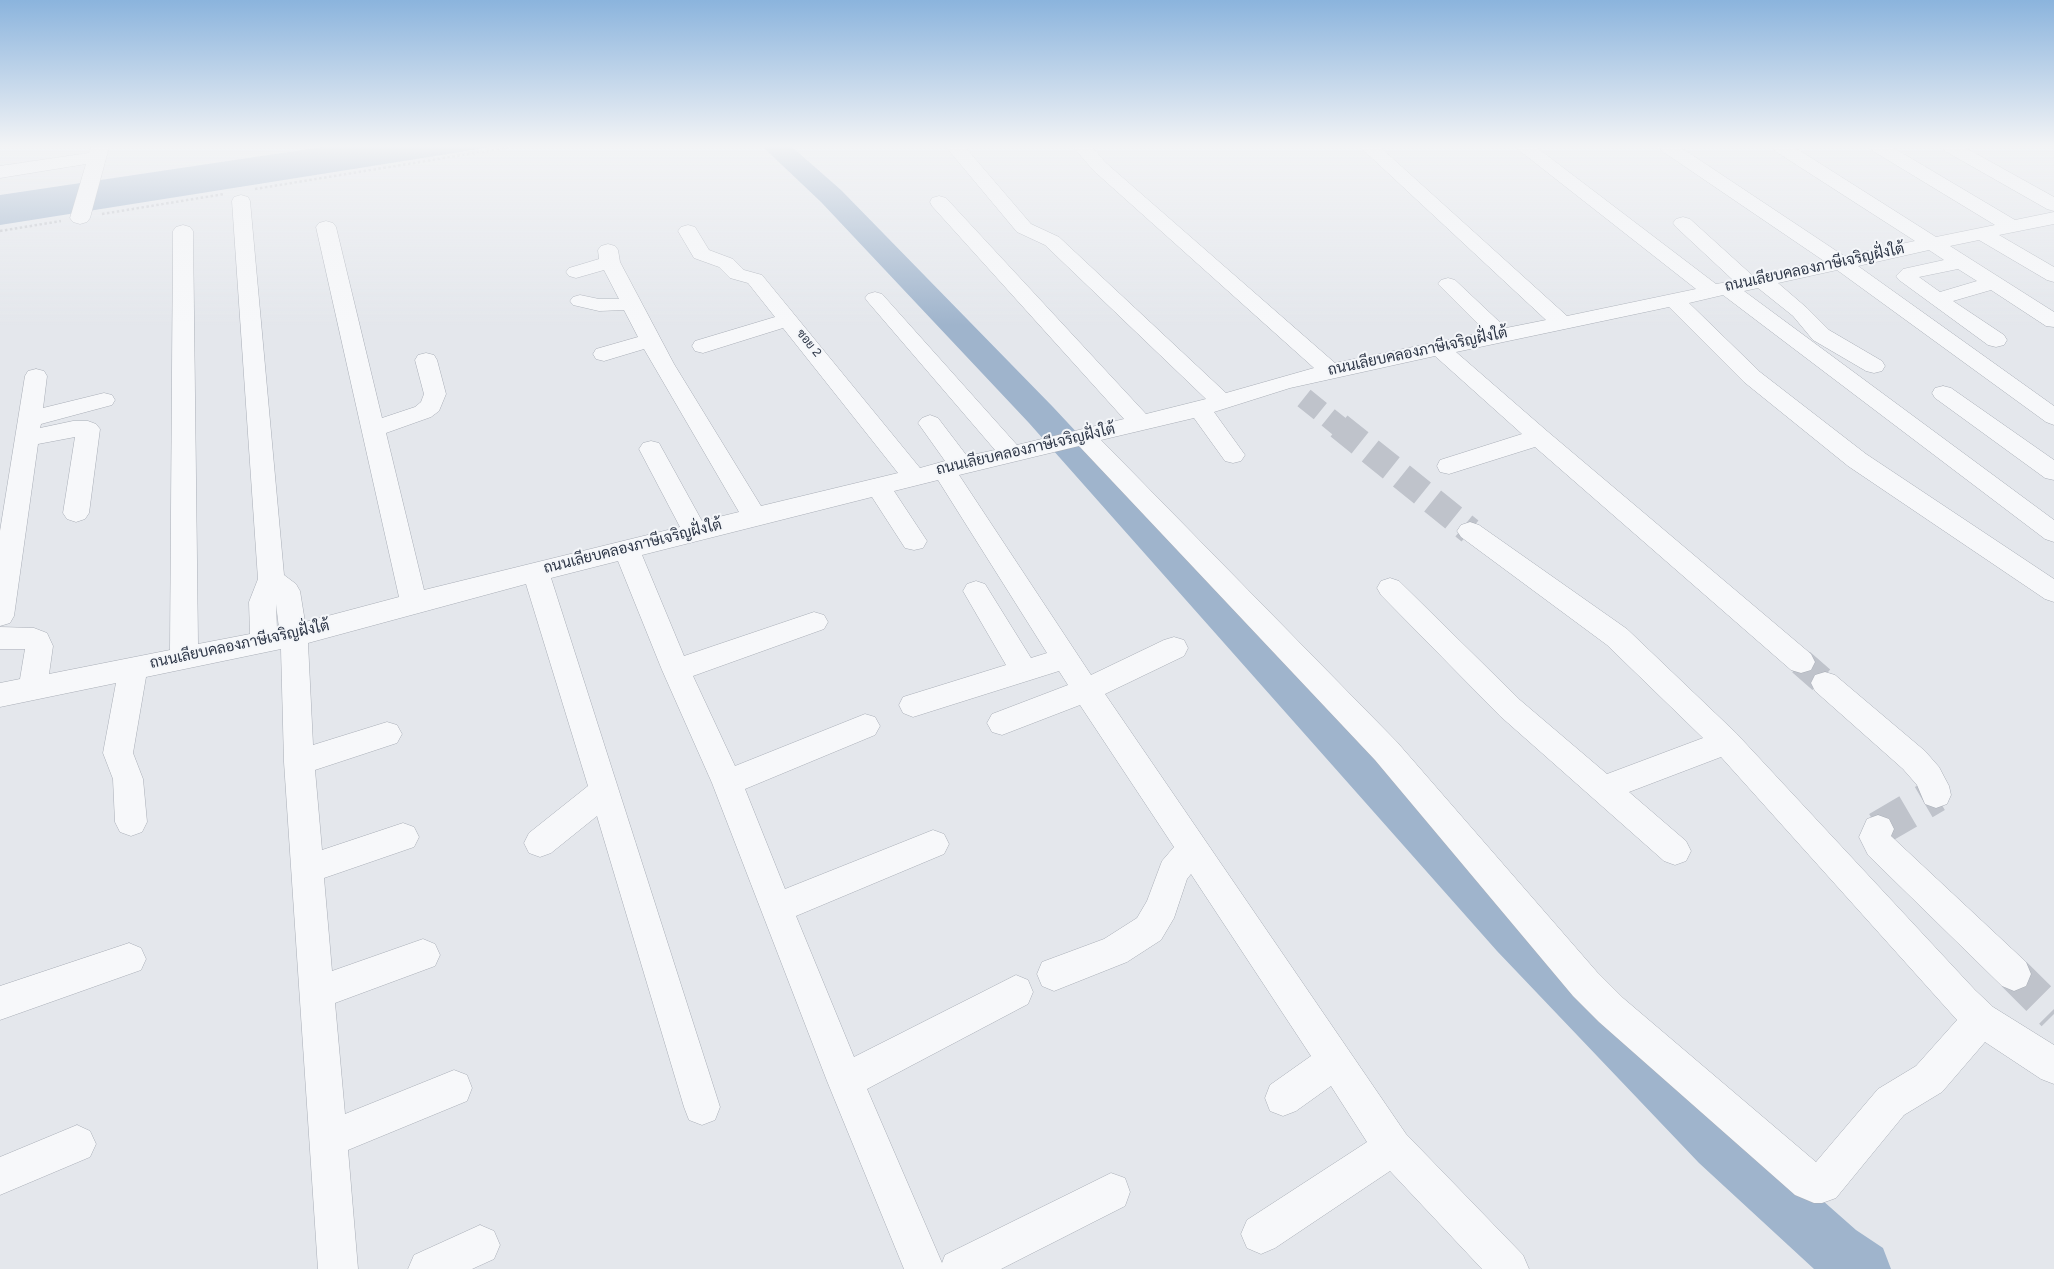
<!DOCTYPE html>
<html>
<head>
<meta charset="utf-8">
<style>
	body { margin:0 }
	canvas { display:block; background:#e4e7ec }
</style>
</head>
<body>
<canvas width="2054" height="1269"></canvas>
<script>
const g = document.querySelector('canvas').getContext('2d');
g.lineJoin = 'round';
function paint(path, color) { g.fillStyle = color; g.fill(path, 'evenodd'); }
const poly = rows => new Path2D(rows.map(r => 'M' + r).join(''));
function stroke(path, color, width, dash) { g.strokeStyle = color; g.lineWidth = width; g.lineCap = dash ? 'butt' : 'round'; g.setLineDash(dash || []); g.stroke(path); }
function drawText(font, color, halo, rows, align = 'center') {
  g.font = font + ' Overpass,Sarabun,sans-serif'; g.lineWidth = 4; g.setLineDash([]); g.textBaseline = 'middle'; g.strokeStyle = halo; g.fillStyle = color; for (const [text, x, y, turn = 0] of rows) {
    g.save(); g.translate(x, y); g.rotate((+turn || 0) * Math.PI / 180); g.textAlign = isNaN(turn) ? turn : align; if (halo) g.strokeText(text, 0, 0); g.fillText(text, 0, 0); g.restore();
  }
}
paint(poly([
	[322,147,492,147,0,225,0,195]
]), '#9fb4cc');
paint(poly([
	[763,147,792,147,841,190,1053,407,1531,919,1737,1125,1856,1230,1883,1248,1891,1269,1814,1269,1699,1163,1497,951,1029,423,821,202,763,147]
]), '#9fb4cc');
stroke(poly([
	[1304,398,1340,427]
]), '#bfc3cb', 21, [21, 10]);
stroke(poly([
	[1339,426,1470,531],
	[1801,662,1825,683]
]), '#bfc3cb', 27, [27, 13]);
stroke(poly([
	[1878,829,1936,795],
	[2014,974,2054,1014]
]), '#bfc3cb', 35, [35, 18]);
const minor = poly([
	[91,147,109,147,90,218,87,222,80,224,73,222,70,218,86,164,0,178,0,166,89,153,91,147],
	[946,147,965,147,1031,224,1059,237,1226,393,1314,368,1094,171,1073,147,1092,147,1106,163,1335,363,1486,332,1438,284,1441,280,1448,278,1455,280,1506,328,1546,320,1360,147,1380,147,1567,316,1696,289,1515,147,1536,147,1716,284,1734,281,1676,227,1673,223,1676,219,1683,217,1690,219,1753,276,1824,261,1662,151,1659,147,1680,147,1844,256,1915,241,1775,151,1772,147,1794,147,1936,237,1995,225,1873,151,1870,147,1892,147,2015,220,2054,212,2054,224,1999,235,2054,267,2054,282,2047,280,1979,240,1950,246,2054,312,2054,327,2046,326,1991,290,1953,301,2004,335,2007,340,2004,345,1996,347,1988,345,1899,280,1896,276,1903,269,1944,260,1929,250,1858,266,2054,406,2054,425,2046,422,1837,270,1778,283,1807,308,1829,330,1882,361,1885,366,1882,371,1874,373,1866,371,1813,340,1793,316,1758,288,1744,291,2054,520,2054,542,2045,539,1723,295,1689,303,1760,372,1866,454,2054,579,2054,602,2045,599,1848,466,1744,382,1669,307,1456,352,1547,431,1811,654,1815,662,1811,670,1801,673,1791,670,1535,447,1449,474,1440,472,1437,466,1440,460,1522,434,1435,356,1290,388,1214,412,1245,455,1241,461,1233,463,1225,461,1194,418,1101,440,1397,742,1597,972,1623,998,1816,1162,1878,1089,1916,1066,1957,1020,1721,757,1629,792,1686,841,1691,851,1686,861,1675,865,1664,861,1500,716,1381,595,1377,588,1381,581,1390,578,1399,581,1520,700,1607,774,1703,738,1607,645,1461,537,1457,531,1461,525,1470,522,1479,525,1627,629,1736,733,1975,990,1993,1007,2054,1045,2054,1084,2041,1079,1985,1042,1942,1092,1904,1115,1836,1198,1822,1203,1814,1203,1795,1195,1599,1022,1573,996,1375,760,1079,446,959,475,1091,675,1164,640,1174,637,1184,640,1188,648,1184,656,1105,694,1406,1134,1523,1255,1529,1269,1482,1269,1390,1171,1275,1248,1261,1254,1247,1248,1241,1234,1247,1220,1367,1142,1331,1086,1296,1111,1283,1116,1270,1111,1265,1098,1270,1085,1311,1056,1191,874,1187,879,1174,918,1161,940,1127,962,1054,991,1042,986,1037,974,1042,962,1104,939,1137,918,1147,901,1162,861,1174,847,1080,705,1002,735,992,732,987,723,992,714,1068,685,1059,671,913,717,903,713,899,705,903,697,1006,665,963,591,967,584,976,581,985,584,1031,658,1047,653,938,480,894,491,927,541,923,548,914,550,905,548,872,497,642,555,684,656,814,612,824,615,828,622,824,629,693,676,735,766,865,714,875,717,880,726,875,735,745,789,785,889,933,830,944,834,949,844,944,854,796,916,854,1057,1016,975,1028,980,1033,992,1028,1004,867,1089,942,1263,945,1255,1111,1173,1125,1178,1130,1192,1125,1206,1001,1269,904,1269,827,1081,712,783,662,670,618,561,551,578,720,1107,715,1120,702,1125,689,1120,684,1107,597,816,551,853,540,857,529,853,524,843,529,833,588,786,526,584,308,643,313,745,387,722,397,725,402,734,397,743,315,770,322,850,403,823,414,827,419,837,414,847,324,878,332,971,423,939,435,944,440,955,435,966,335,1003,345,1114,454,1070,467,1075,472,1088,467,1101,348,1150,358,1269,318,1269,284,762,281,649,146,677,133,753,143,779,147,822,142,832,131,836,120,832,115,822,113,779,103,753,116,683,0,707,0,683,20,679,25,649,0,649,0,627,34,628,47,633,53,646,49,674,170,650,173,231,176,227,183,225,190,227,193,231,198,644,250,634,249,602,258,579,232,201,234,197,241,195,248,197,250,201,284,575,296,584,300,591,305,622,399,597,316,227,319,223,326,221,333,223,336,227,382,418,415,407,421,402,424,394,415,360,418,355,426,353,434,355,437,360,446,394,439,411,431,417,386,433,424,590,680,527,639,449,643,443,651,441,659,443,702,521,739,512,644,349,604,361,596,359,593,354,596,349,638,337,624,310,599,311,573,305,570,301,573,297,580,295,599,299,619,299,604,270,576,278,569,276,566,272,569,268,599,259,598,250,601,246,608,244,615,246,618,250,620,262,674,364,761,506,898,473,783,328,703,353,695,351,692,346,695,341,775,317,748,283,730,278,719,267,694,258,678,231,681,227,688,225,695,227,709,250,733,259,744,270,762,275,920,468,945,461,918,423,922,418,930,415,938,418,967,456,995,450,868,302,865,298,868,294,875,292,882,294,1017,445,1124,419,932,206,930,202,932,198,939,196,946,198,1146,414,1206,399,1045,245,1017,232,946,147],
	[1958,269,1977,281,1940,292,1919,277,1958,269],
	[276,604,279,628,277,629,276,604],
	[1942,147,1964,147,2054,197,2054,211,2047,209,1945,151,1942,147],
	[36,369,44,371,47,376,43,408,104,393,112,395,115,400,112,405,41,424,40,428,73,421,88,421,96,424,100,429,89,513,85,519,76,522,67,519,63,513,75,437,38,444,14,616,10,623,0,626,0,531,25,376,28,371,36,369],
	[1943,386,1951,388,2054,460,2054,480,2045,478,1935,398,1932,393,1935,388,1943,386],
	[1825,672,1835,675,1925,751,1939,767,1949,786,1951,795,1947,804,1936,808,1925,804,1917,785,1903,769,1815,691,1811,683,1815,675,1825,672],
	[1878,815,1889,819,1894,829,1891,836,2026,962,2031,974,2026,986,2014,991,2002,986,1868,855,1859,837,1867,819,1878,815],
	[129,943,141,948,146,959,141,970,0,1020,0,986,129,943],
	[77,1125,90,1131,96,1144,90,1157,0,1195,0,1157,77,1125],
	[480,1225,494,1231,500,1245,494,1259,472,1269,408,1269,414,1255,480,1225]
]);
stroke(minor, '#a9aeb7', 1);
stroke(poly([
	[255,189,511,147],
	[102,214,224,194],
	[0,231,61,221]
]), '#c2c5cb', 2.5, [2.5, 2.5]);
paint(minor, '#f7f8fa');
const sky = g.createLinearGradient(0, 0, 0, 325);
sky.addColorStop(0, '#8bb4dd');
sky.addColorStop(0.45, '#f3f4f6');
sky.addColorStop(1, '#f3f4f600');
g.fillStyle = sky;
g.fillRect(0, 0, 2054, 325);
drawText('12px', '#2b3445', '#f4f6f9', [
	["ซอย 2",808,344,51]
]);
drawText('15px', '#2b3445', '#f4f6f9', [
	["ถนนเลียบคลองภาษีเจริญฝั่งใต้",1815,269,-12],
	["ถนนเลียบคลองภาษีเจริญฝั่งใต้",1418,353,-12],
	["ถนนเลียบคลองภาษีเจริญฝั่งใต้",1026,451,-13],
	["ถนนเลียบคลองภาษีเจริญฝั่งใต้",633,548,-14],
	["ถนนเลียบคลองภาษีเจริญฝั่งใต้",240,646,-12]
]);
</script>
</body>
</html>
